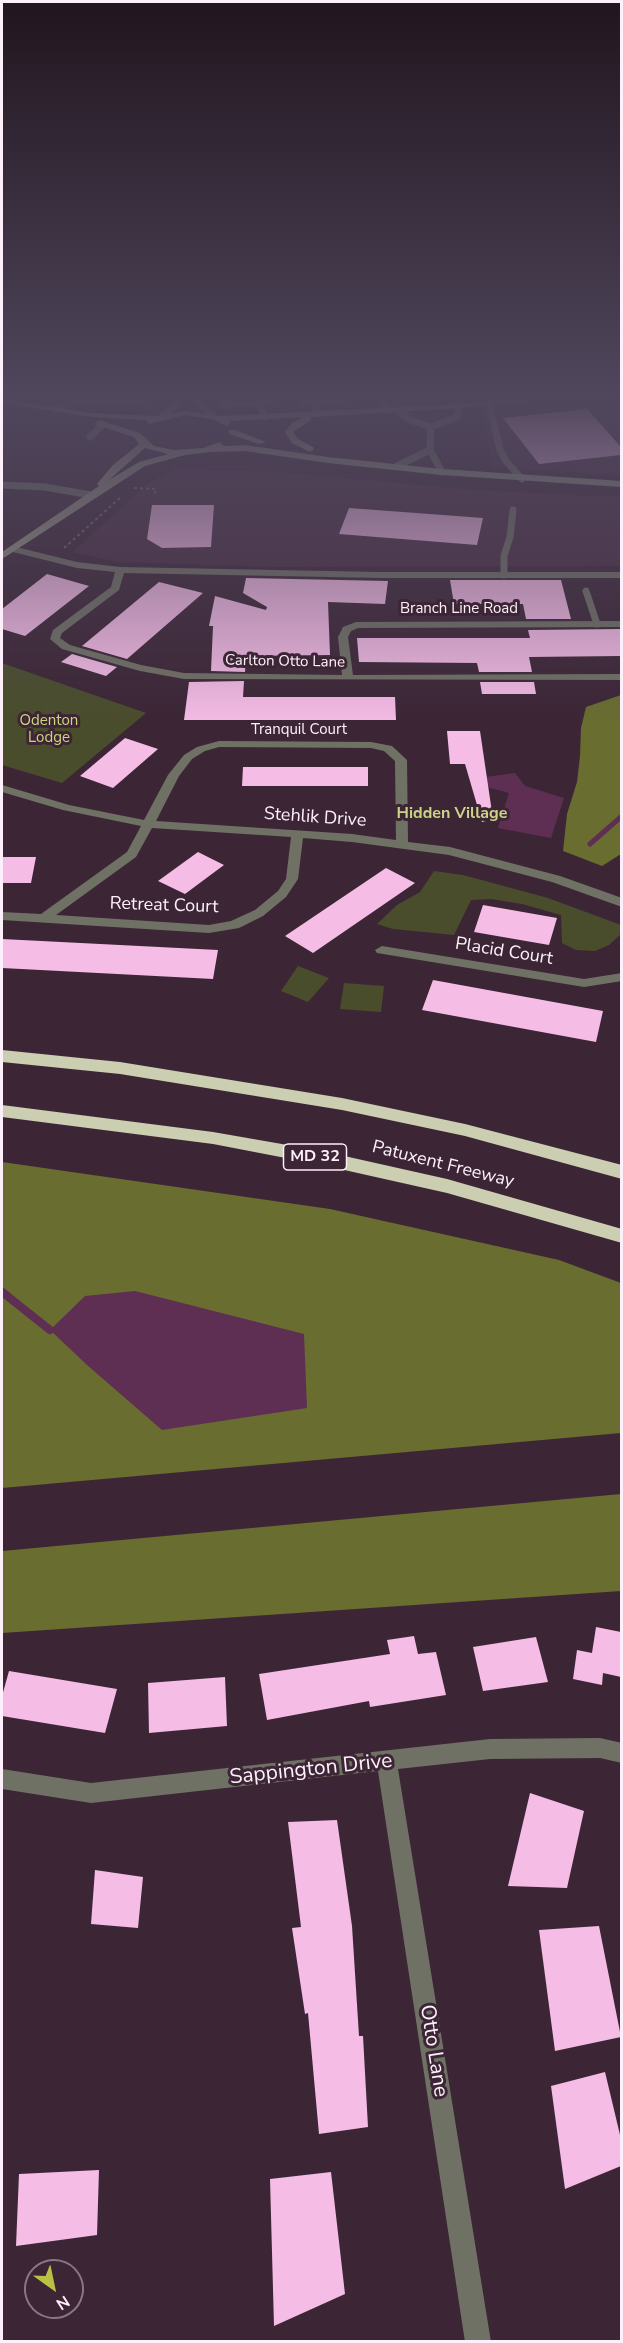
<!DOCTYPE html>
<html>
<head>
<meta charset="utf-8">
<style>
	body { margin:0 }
	#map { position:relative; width:623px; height:2343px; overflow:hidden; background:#3c2636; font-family:"Nunito Sans",sans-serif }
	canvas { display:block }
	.frame { position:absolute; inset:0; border:3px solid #fef0fa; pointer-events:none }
	.north { position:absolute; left:24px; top:2259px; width:60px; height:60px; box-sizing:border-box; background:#3c2636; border:2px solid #8a7784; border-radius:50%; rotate:147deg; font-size:16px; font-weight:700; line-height:24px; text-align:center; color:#fef0fa }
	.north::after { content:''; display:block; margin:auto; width:21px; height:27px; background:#b9c046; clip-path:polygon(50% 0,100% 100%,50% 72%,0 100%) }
</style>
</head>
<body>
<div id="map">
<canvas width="623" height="2343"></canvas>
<div class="frame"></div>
<div class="north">N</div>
</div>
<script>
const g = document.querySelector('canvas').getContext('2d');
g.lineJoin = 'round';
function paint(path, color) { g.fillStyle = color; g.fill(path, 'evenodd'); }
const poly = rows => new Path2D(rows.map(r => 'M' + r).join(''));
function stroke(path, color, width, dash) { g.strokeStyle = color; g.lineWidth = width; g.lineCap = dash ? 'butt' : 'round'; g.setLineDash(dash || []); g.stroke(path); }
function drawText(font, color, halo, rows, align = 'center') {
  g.font = font + ' "Nunito Sans",sans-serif'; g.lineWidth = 6; g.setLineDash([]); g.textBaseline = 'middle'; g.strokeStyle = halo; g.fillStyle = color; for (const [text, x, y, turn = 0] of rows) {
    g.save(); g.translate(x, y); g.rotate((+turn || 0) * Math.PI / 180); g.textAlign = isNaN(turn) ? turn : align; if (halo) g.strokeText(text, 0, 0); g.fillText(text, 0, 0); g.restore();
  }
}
paint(poly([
	[47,396,172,396,164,405,142,411,96,406],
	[602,396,621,396,621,475,492,467,483,410],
	[174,469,279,472,473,490,621,497,621,566,277,567,117,562,72,552,149,483]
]), '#492d42');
paint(poly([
	[2,663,146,713,62,783,2,765],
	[434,871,463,875,548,898,621,925,621,934,609,945,595,951,576,950,562,943,561,915,522,904,491,899,471,900,454,935,393,929,377,924,397,905,420,892],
	[298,966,329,978,308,1002,281,991],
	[344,983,384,986,381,1012,340,1009]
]), '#4a4d2c');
paint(poly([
	[621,695,621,854,602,866,563,851,567,814,577,782,580,756,581,728,586,707],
	[2,1162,330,1209,559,1260,621,1283,621,1433,2,1488],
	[621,1494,621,1591,2,1633,2,1551]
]), '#696d30');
paint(poly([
	[515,773,525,786,564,798,551,838,498,828,509,793,487,787,485,777],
	[135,1291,304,1334,307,1408,162,1430,87,1365,50,1330,85,1296]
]), '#5e2f53');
stroke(poly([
	[590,844,622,816]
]), '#5e2f53', 5);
stroke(poly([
	[2,1291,8,1296]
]), '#5e2f53', 7);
stroke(poly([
	[6,1295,50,1330]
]), '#5e2f53', 8);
paint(poly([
	[587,409,621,447,621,455,539,464,503,418],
	[152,505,214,505,211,547,162,548,147,539],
	[349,508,483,518,477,545,339,534],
	[47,574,89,586,25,636,2,629,2,609],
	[246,578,388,581,385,604,328,602,330,655,246,656,245,672,211,671,213,626,209,626,215,596,266,610,267,607,243,593],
	[450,580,561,580,571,619,526,619,523,604,454,604],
	[159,582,203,593,127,659,82,646],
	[621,629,621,656,529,657,532,672,479,672,477,663,359,662,357,638,530,638,528,630],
	[72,654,117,667,106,676,61,662],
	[244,681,243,697,395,697,396,720,184,720,189,682],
	[480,682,534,682,536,694,482,694],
	[447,731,480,731,493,819,482,822,465,764,450,764],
	[125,738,158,749,113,788,80,776],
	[243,767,368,767,368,786,242,786],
	[198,852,224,865,185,894,158,881],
	[2,857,36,857,31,883,2,883],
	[386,868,415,883,313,953,285,936],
	[483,905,557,918,549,945,474,932],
	[2,939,218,950,213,979,2,968],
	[433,980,603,1011,596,1042,422,1010],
	[596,1627,621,1632,621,1677,603,1673,602,1685,573,1679,577,1650,592,1653],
	[414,1636,418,1654,436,1652,446,1695,370,1707,369,1701,267,1720,259,1674,390,1654,387,1640],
	[536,1637,548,1682,483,1691,473,1647],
	[9,1671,117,1689,105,1733,2,1716,2,1696],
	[225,1677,227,1726,149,1733,148,1683],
	[530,1793,584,1811,567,1888,508,1886],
	[337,1820,352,1926,359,2036,363,2036,368,2127,319,2134,308,2013,305,2014,292,1928,301,1927,288,1822],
	[95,1870,143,1877,138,1928,91,1924],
	[599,1926,621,2037,555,2051,539,1930],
	[605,2072,621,2139,621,2166,565,2189,551,2086],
	[99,2170,97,2235,16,2246,19,2174],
	[331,2172,345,2294,274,2326,270,2179]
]), '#f5bce5');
stroke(poly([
	[582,399,611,396],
	[134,488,156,489,154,497],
	[64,548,121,497]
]), '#776371', 2, [3, 3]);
stroke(poly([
	[219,396,222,404,258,402],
	[300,396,302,402,313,401,318,414],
	[313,401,381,396,388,410],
	[489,403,500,450,506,461,522,479],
	[56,409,73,399,135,401,149,396],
	[398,411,411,420,431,427,457,417,459,405],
	[265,417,258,402,273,401,271,396],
	[90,437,103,424],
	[430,450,431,427],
	[397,466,430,450,442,472],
	[2,485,45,487,91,495],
	[504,575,504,556,510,537,513,510],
	[586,591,597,624]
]), '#707165', 7);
paint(poly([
	[182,396,196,396,219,417,212,419,189,398,165,418,159,418,159,414,182,396],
	[12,546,77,562,120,567,380,572,622,572,622,578,380,578,124,573,119,590,62,633,60,638,70,645,141,665,184,673,342,675,338,637,343,627,356,622,622,621,622,627,358,628,351,631,348,637,353,675,622,674,622,680,184,679,140,671,62,649,50,639,53,630,111,587,115,572,77,568,9,551,7,549,12,546],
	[219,741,371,742,392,746,407,760,408,842,450,847,560,876,622,898,622,907,552,882,449,855,352,842,303,838,298,879,286,897,263,916,239,928,209,933,2,920,2,912,41,914,127,852,141,826,63,810,2,792,2,785,69,805,144,820,168,775,184,755,197,747,219,741],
	[219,747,371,748,384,751,395,761,396,840,352,834,156,821,179,776,192,759,205,751,219,747],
	[152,828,291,837,286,879,278,891,255,910,231,921,209,925,56,915,136,857,152,828],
	[382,946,584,979,622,973,622,981,584,987,377,953,375,950,382,946],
	[600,1738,622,1743,622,1763,600,1758,490,1759,398,1769,491,2342,465,2342,378,1771,91,1803,2,1789,2,1769,91,1783,490,1739,600,1738]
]), '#707165');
paint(poly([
	[541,396,573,396,569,398,443,409,311,417,311,420,293,432,298,439,313,447,314,449,310,452,292,443,285,432,292,423,304,417,229,421,231,423,227,426,213,419,185,415,149,424,146,420,92,417,2,403,2,399,92,413,158,416,185,411,220,416,443,405,541,396],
	[99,420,140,433,154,446,174,450,203,448,220,442,224,446,245,445,328,457,442,469,622,481,622,487,442,475,328,463,245,451,210,452,185,455,145,466,2,559,2,552,99,486,97,484,113,465,139,444,134,437,96,425,95,423,99,420],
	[145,448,168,454,139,462,109,480,145,448],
	[229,430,235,430,266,442,259,444,229,434,229,430]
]), '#959783');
paint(poly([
	[2,1050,120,1062,342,1098,465,1124,622,1165,622,1179,465,1136,342,1110,120,1074,2,1062,2,1050],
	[2,1105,213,1132,322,1151,447,1179,622,1229,622,1243,447,1193,322,1165,213,1144,2,1117,2,1105]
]), '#cbceb0');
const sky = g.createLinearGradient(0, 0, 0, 724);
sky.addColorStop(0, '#21151e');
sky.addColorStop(0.55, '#50475d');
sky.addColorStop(1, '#50475d00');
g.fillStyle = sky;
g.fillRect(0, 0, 623, 724);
drawText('15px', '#fef0fa', '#3c2636', [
	["Branch Line Road",459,609],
	["Carlton Otto Lane",285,662,1],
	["Tranquil Court",299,730]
]);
drawText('15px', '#ced57b', '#3c2636', [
	["Odenton",49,721],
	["Lodge",49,738]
]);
drawText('bold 16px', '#cdd486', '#3c2636', [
	["Hidden Village",452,814]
]);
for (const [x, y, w] of [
	[315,1157,63]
]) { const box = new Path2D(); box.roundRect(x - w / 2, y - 13, w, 26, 4.5); g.fillStyle = '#3c2636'; g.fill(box); stroke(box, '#fef0fa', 1.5); }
drawText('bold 16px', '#fef0fa', null, [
	["MD 32",315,1157]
]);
drawText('18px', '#fef0fa', '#3c2636', [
	["Stehlik Drive",315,818,4],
	["Retreat Court",164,906,2],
	["Placid Court",504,952,9],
	["Patuxent Freeway",443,1165,14]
]);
drawText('21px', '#fef0fa', '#3c2636', [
	["Sappington Drive",311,1770,-6],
	["Otto Lane",433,2051,81]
]);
</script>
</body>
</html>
